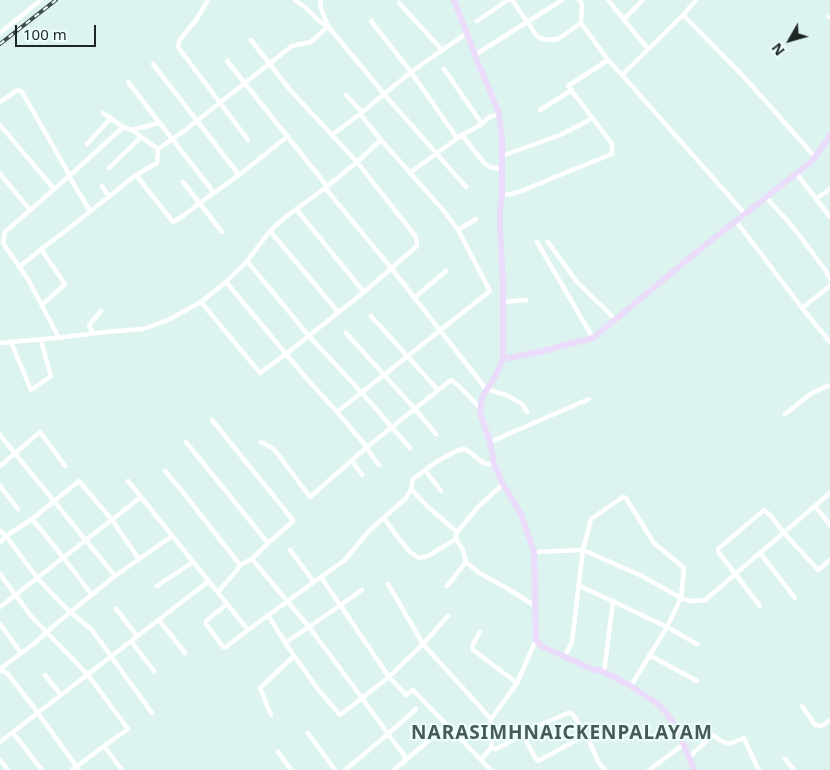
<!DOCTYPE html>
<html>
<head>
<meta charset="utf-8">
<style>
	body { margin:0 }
	#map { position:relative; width:830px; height:770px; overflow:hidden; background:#dcf3ef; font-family:"Noto Sans",sans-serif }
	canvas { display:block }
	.north { position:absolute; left:765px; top:15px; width:50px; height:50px; -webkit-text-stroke:4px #edfffc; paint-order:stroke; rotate:232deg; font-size:14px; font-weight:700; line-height:20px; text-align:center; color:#1d2624 }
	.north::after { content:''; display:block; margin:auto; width:18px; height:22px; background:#1d2624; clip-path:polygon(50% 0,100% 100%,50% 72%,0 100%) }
	.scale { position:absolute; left:15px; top:25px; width:81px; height:22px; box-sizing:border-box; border:2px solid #1d2624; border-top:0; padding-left:6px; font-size:15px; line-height:18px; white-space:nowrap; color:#1d2624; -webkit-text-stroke:4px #edfffc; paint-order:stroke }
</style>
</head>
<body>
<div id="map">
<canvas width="830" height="770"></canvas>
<div class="north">N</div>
<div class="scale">100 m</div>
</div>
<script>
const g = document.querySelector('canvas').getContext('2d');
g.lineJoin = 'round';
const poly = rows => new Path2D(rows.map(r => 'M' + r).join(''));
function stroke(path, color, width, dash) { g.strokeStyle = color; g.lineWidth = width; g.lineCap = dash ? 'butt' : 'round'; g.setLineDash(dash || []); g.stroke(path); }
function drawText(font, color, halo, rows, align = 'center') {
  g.font = font + ' "Noto Sans",sans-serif'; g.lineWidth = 4.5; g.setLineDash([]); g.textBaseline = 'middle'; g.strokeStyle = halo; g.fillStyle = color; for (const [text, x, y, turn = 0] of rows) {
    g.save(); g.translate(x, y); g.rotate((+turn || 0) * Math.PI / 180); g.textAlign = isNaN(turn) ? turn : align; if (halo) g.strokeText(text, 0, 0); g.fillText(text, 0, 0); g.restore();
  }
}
stroke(poly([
	[208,0,196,20,179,41,178,47,248,140],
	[295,0,306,8,320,22,328,26],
	[321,0,320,6,328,26,384,94,466,187],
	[512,0,537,36,543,39,550,40,558,39,581,23],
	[579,0,582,4,581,23,608,60],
	[608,0,648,49],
	[399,3,442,50],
	[683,15,745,78,815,157],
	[829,17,830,17],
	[624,19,643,0],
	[371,21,411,72,457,138],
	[477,21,508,0],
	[0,33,41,0],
	[475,55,562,0],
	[227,61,327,186],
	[153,64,239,175],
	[444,69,482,124],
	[622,75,683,15,696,0],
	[128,82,214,193],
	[346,95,362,112],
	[0,102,18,90,22,92,70,176],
	[540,110,572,90],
	[103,113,123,127],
	[0,125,54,189],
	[132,130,159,123],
	[332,135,360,114],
	[462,135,483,162,490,167,502,169],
	[381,140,360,114,411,72,467,33],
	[87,144,111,118],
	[502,156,560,135,586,122,592,117],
	[109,168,141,137],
	[411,172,462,135,482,124,489,117,499,114],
	[796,173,830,217],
	[0,174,30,210],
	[136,175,157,163,158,149],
	[69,176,90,211],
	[183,182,222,232],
	[102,186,109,197],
	[325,188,357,162,381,140,443,210,458,230,490,291,337,412],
	[502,195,516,193,612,154,612,144,568,86,608,60,622,75,745,214],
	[766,197,793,227,826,271,830,279],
	[816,199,830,189],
	[296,209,364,292],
	[736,221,802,308,830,342],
	[458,230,476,219],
	[270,231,338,312],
	[537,242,593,338],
	[548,242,577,282,615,319],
	[41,249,65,284,42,305],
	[247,261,309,336,362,393,410,448],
	[19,267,44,247,68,229,136,175,173,222,183,216,200,203,239,175,288,136],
	[226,282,286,354,364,292,417,246,416,237,357,162,291,91,251,40],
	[414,298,446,271],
	[503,302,526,300],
	[802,308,830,286],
	[371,316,438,390],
	[93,333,89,325,101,311],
	[346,333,415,409,436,434],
	[59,338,29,281,3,243,5,232,75,171,123,127,132,130,158,149,184,131,292,46,311,42,328,26],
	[11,342,31,390,51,376,41,340],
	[0,343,65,337,105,332,143,329,168,320,201,302],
	[480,408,459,386,451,380,367,447,337,412,307,379,286,354,260,373,201,302,226,282,247,261,270,231,283,219,325,188,392,269,486,389,506,395,522,404,527,412],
	[785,414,812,393,830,385],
	[212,420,293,520,293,521,272,540,268,543,252,559,240,565,238,569,218,592],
	[0,435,115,576,172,536],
	[186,442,268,543],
	[261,442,274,449,310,497,367,447,370,453,379,465],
	[490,442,589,399],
	[352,461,362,475],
	[0,466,40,432,65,466],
	[425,470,441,491],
	[165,471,182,491,240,565],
	[128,481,141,497],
	[503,484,478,507,457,532,456,539,463,550,466,562,478,572,515,593,535,606],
	[0,486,18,509],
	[411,489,428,507,457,532],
	[815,506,830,525],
	[384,518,399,539,410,552,419,558,428,556,456,539],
	[32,519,63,557,92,595],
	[0,531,6,536,37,578,70,612,92,630,152,713],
	[0,542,6,536,32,519,79,481,112,520,139,559],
	[290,550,314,582],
	[534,552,583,550,642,576,681,598,684,568,654,543,626,498,623,497,591,519,583,550,572,642,565,656],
	[760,553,795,598],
	[252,559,309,627,362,698,340,715,317,688,288,647,268,615],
	[0,574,31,616,88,675,128,729,104,746],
	[388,584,423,644,448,616],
	[578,585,667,627,697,644],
	[157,586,193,562],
	[447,586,466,562],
	[227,604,206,621,206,624,223,647,226,647,248,630],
	[760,606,719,553,718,549,764,510,769,514,784,533,818,570,830,560],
	[0,607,141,497,248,630,321,577],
	[116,609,137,636],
	[159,620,185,653],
	[0,624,21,653],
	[480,632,472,646,473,650,517,683],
	[131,641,154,671],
	[285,643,309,627,362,590],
	[649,655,697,681],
	[0,669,35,643,57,623,115,576],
	[0,670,7,673,38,713,79,770],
	[604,672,613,601],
	[45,675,61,695],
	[631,686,667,627,681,598,689,601,705,600,830,493],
	[802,706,815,725,820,726,823,725,830,720],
	[416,709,388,734,407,759,447,725,481,760],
	[271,715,260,688,294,656],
	[447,725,413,690,406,695,389,677,321,577,345,560,369,531,406,498,411,489,413,479,436,462,456,451,463,449,467,450,482,462,486,464,494,464],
	[13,733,42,770],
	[308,733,335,770],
	[523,735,536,759,538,761,584,736,589,741,599,763,605,770],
	[0,742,209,581],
	[491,748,496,749,523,735,536,727,568,713,571,713,574,716,584,732,586,737],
	[278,752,291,770],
	[689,757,713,735,721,741,729,744,744,738,757,767,759,770],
	[785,759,794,770],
	[0,760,8,770],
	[72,770,104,746,122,770],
	[345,770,388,734,362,698,389,677,423,644,491,719],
	[394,770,407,759],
	[491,770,481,760,491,748,492,740,490,728,491,719,517,683,536,640],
	[649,770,684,744]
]), '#fff', 4.5);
stroke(poly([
	[454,0,480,68,488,86,499,114,502,138,502,195,500,211,500,227,503,285,503,359,496,375,482,397,480,413,490,442,494,464,503,484,521,514,534,552,536,640,541,646,592,669,604,672,631,686,659,705,668,715,678,730,694,770],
	[503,359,535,353,593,338,698,251,812,161,830,136]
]), '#eadcfa', 6);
const rail = poly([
	[0,44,56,0]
]);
stroke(rail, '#404c49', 4);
stroke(rail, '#edfffc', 2, [5.5]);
g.letterSpacing = '1px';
drawText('bold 19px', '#465a57', '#edfffc', [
	["NARASIMHNAICKENPALAYAM",562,734]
]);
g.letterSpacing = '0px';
</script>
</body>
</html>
